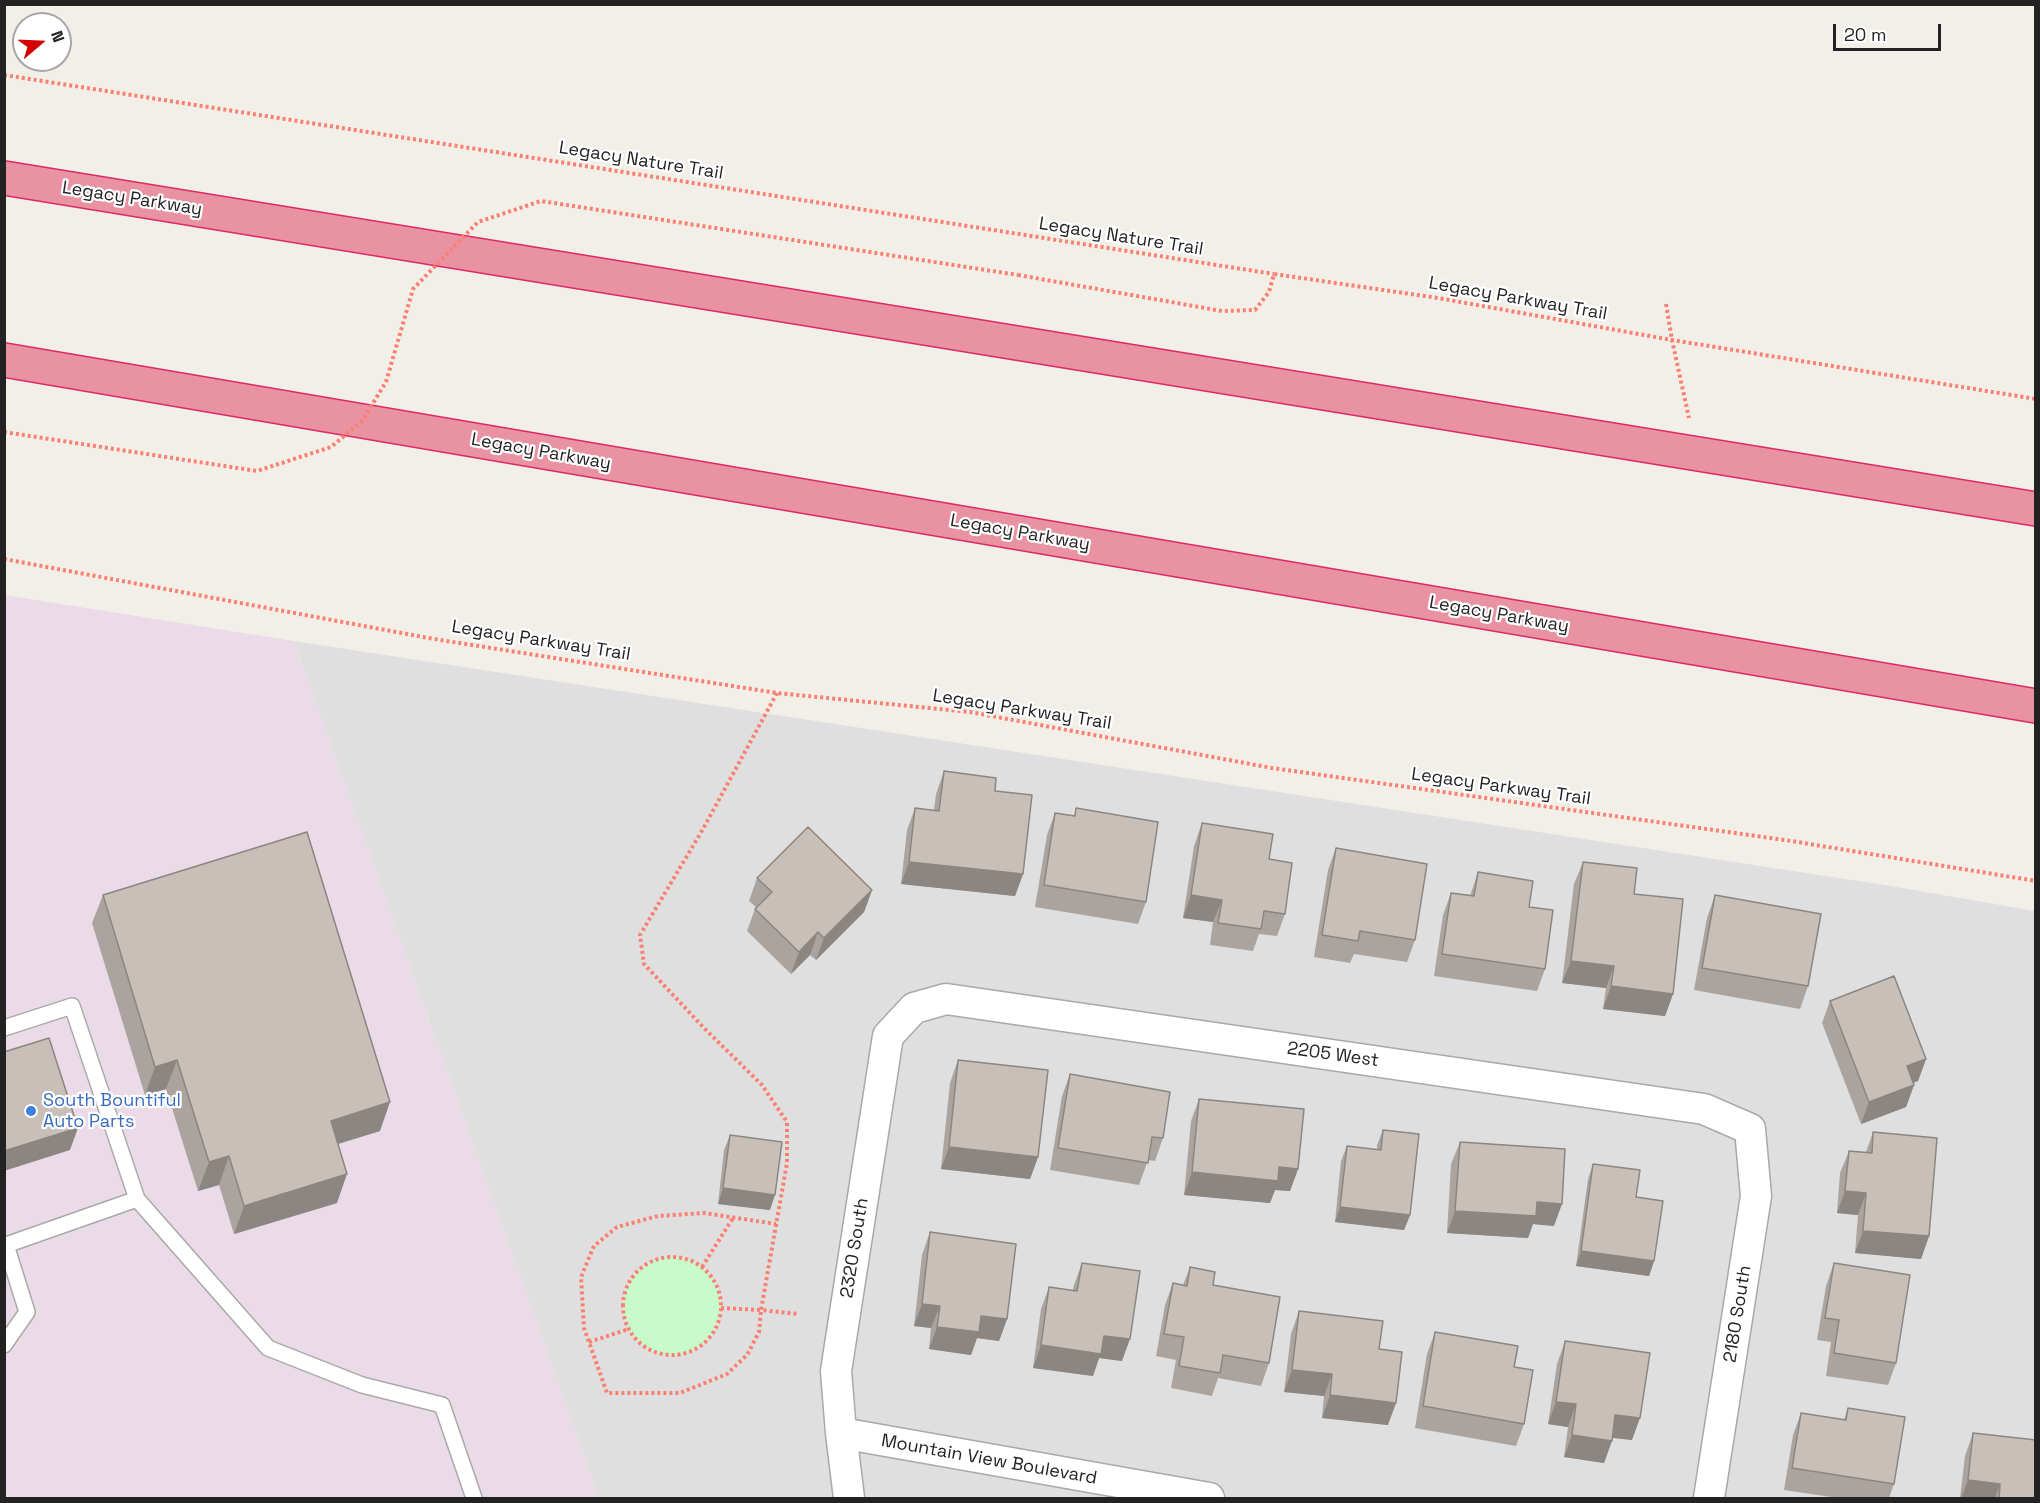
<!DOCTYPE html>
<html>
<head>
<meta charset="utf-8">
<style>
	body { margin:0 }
	#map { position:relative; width:2040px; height:1503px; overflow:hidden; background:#f2efe9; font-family:"Space Grotesk",sans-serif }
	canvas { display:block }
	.frame { position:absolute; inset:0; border:6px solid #222; pointer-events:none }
	.north { position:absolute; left:12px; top:12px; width:60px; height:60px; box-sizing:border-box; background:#fff; border:2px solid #a7a7a7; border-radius:50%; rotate:71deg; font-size:16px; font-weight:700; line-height:24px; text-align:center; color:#222 }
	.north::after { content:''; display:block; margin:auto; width:21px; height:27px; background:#d40000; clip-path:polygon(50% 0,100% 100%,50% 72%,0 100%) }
	.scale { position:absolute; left:1833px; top:24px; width:108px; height:27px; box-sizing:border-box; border:3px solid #222; border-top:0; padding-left:8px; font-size:18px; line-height:21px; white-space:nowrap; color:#222; -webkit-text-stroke:4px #fff; paint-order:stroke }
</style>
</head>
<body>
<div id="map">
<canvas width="2040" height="1503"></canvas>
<div class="frame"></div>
<div class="north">N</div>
<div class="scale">20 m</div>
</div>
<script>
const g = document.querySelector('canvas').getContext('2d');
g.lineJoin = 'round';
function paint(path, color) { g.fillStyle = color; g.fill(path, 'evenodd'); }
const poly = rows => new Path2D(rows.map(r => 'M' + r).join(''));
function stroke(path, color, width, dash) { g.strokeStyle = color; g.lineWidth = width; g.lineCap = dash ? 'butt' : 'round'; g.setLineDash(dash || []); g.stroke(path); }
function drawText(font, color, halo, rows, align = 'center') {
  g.font = font + ' "Space Grotesk",sans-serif'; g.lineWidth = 4.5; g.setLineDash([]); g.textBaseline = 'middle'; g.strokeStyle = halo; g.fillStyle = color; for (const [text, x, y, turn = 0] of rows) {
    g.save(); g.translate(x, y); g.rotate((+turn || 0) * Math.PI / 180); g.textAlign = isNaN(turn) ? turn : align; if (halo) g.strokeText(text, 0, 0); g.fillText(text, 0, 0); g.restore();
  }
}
paint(poly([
	[294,641,1891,886,2035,911,2035,1498,599,1498]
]), '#e0dfdf');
paint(poly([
	[4,595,294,641,599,1498,5,1498]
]), '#ebdbe8');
paint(poly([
	'623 1306a49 49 0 1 1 98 0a49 49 0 1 1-98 0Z'
]), '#c8facc');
const lane = poly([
	[4,1028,72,1006,137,1199,268,1348,362,1385,442,1405,474,1498],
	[4,1345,27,1312,6,1245,137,1199]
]);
const street = poly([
	[841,1433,1209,1498],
	[849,1498,841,1433,836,1371,888,1036,914,1008,946,999,1704,1109,1750,1129,1756,1196,1709,1498]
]);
const highway = poly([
	[4,178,2036,509],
	[4,360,2036,706]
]);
stroke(lane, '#a9a9a9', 18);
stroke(street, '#a9a9a9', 33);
stroke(highway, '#dc2a67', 36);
stroke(poly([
	[4,75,1274,274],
	[1018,275,1222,311,1255,310,1269,292,1274,274,1438,298,1672,340,2036,399],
	[1666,304,1672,340,1689,418],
	[4,559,434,639,777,693,970,712,1272,768,1785,840,2036,881],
	[777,693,703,829,640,935,644,964,704,1028,762,1085,787,1122,787,1163,761,1310,798,1314],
	'623 1306a49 49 0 1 1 98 0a49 49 0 1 1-98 0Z',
	[702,1267,733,1218],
	[721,1308,761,1310,759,1332,747,1355,727,1374,680,1393,607,1393,584,1328,581,1277,594,1246,617,1227,658,1216,704,1213,776,1224],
	[589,1342,629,1329]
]), '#fa8072', 4, [3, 3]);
stroke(lane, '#fff', 15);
stroke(street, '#fff', 30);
stroke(highway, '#e892a2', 33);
stroke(poly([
	[4,432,257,471,331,447,362,421,386,382,413,289,478,222,541,201,1018,275]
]), '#fa8072', 4, [3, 3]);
paint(poly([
	[944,771,995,791,1023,874,1015,896,901,884,907,830,915,808,934,810,936,794],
	[1076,808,1146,902,1138,924,1035,907,1047,835,1055,813,1074,816],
	[1202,823,1269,859,1285,914,1277,936,1259,934,1253,951,1210,945,1213,922,1183,918,1194,846],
	[1336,848,1415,940,1407,962,1354,954,1350,963,1314,957,1328,870],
	[1583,862,1634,894,1673,994,1665,1016,1603,1009,1606,988,1562,983,1574,884],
	[1478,872,1529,907,1545,969,1537,991,1434,976,1443,915,1451,893,1470,896],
	[757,878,872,890,864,912,816,960,810,955,791,974,747,931,755,909,757,908,749,901],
	[103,895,380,1131,338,1144,337,1203,234,1234,219,1185,198,1191,166,1089,145,1095,92,923],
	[1715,895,1808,986,1800,1009,1694,990,1707,918],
	[1830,1001,1926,1059,1918,1081,1913,1083,1914,1085,1906,1107,1861,1124,1822,1023],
	[958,1060,1038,1157,1030,1179,941,1169,950,1083],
	[1070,1074,1163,1138,1155,1161,1148,1160,1139,1185,1050,1170,1062,1096],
	[1199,1099,1298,1169,1290,1191,1275,1190,1270,1203,1184,1195,1191,1121],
	[1383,1130,1410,1215,1404,1230,1335,1222,1341,1161,1347,1146,1377,1150,1377,1145],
	[1873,1132,1929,1236,1921,1259,1855,1253,1858,1215,1837,1213,1840,1173,1849,1151,1866,1152],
	[730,1135,770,1210,718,1204,724,1150],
	[1460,1142,1554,1226,1533,1224,1528,1238,1447,1233,1451,1164],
	[1593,1164,1636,1197,1654,1261,1649,1276,1576,1266,1588,1179],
	[930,1232,1007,1319,999,1341,977,1338,971,1355,929,1349,931,1328,914,1326,922,1255],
	[1082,1263,1122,1361,1099,1358,1093,1376,1033,1368,1041,1309,1049,1287,1073,1290,1074,1285],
	[1834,1263,1896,1363,1888,1385,1826,1376,1831,1342,1817,1340,1826,1286],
	[1190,1267,1213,1285,1269,1363,1261,1386,1218,1378,1212,1396,1171,1388,1176,1360,1156,1356,1165,1305,1173,1283,1183,1285],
	[1299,1311,1379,1349,1388,1425,1322,1418,1324,1396,1284,1392,1291,1334],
	[1435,1332,1514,1367,1524,1424,1516,1446,1415,1428,1427,1354],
	[1565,1341,1632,1440,1612,1438,1604,1463,1564,1457,1568,1427,1548,1424,1557,1364],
	[1848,1408,1894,1484,1889,1498,1838,1498,1784,1490,1793,1435,1801,1413,1844,1420],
	[1973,1433,2036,1498,1960,1498,1965,1456]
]), '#aba49e');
paint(poly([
	[909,862,1023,874,1015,896,901,884],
	[872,890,864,912,816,960,824,938],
	[1191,895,1222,900,1213,922,1183,918],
	[818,932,810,955,791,974,799,952],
	[1571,961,1614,966,1606,988,1562,983],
	[1611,986,1673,994,1665,1016,1603,1009],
	[1926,1059,1918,1081,1899,1088,1907,1066],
	[177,1060,166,1089,145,1095,155,1067],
	[1914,1085,1906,1107,1861,1124,1869,1102],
	[390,1102,380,1131,321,1149,331,1121],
	[78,1128,70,1150,4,1171,4,1151],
	[949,1147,1038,1157,1030,1179,941,1169],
	[229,1156,219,1185,198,1191,209,1162],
	[1279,1167,1298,1169,1290,1191,1275,1190,1270,1203,1184,1195,1192,1172],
	[347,1174,337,1203,234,1234,244,1206],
	[723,1188,775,1195,770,1210,718,1204],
	[1845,1191,1866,1193,1858,1215,1837,1213],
	[1537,1202,1562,1204,1554,1226,1533,1224,1528,1238,1447,1233,1455,1211],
	[1340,1207,1410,1215,1404,1230,1335,1222],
	[1863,1231,1929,1236,1921,1259,1855,1253],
	[1581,1251,1654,1261,1649,1276,1576,1266],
	[922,1304,940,1306,931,1328,914,1326],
	[981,1316,1007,1319,999,1341,977,1338,971,1355,929,1349,937,1327],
	[1104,1336,1130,1339,1122,1361,1099,1358,1093,1376,1033,1368,1041,1345],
	[1292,1370,1332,1374,1324,1396,1284,1392],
	[1330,1395,1396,1403,1388,1425,1322,1418],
	[1556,1402,1576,1404,1568,1427,1548,1424],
	[1615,1415,1640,1418,1632,1440,1607,1437],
	[1572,1435,1612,1441,1604,1463,1564,1457],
	[1968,1480,2000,1484,1995,1498,1961,1498]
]), '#8b8681');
const building = poly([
	[944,771,996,778,995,791,1032,795,1023,874,909,862,915,808,939,811,944,771],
	[1076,808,1158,822,1146,902,1044,885,1055,813,1075,816,1076,808],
	[1202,823,1273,834,1269,859,1292,863,1285,914,1264,911,1261,929,1218,923,1222,900,1191,895,1202,823],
	[808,827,872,890,824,938,818,932,799,952,755,909,772,892,757,878,808,827],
	[307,832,390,1102,331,1121,347,1174,244,1206,229,1156,209,1162,177,1060,155,1067,103,895,307,832],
	[1336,848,1427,864,1415,940,1360,931,1358,941,1322,935,1336,848],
	[1583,862,1637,868,1634,894,1683,899,1673,994,1611,986,1614,966,1571,961,1583,862],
	[1478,872,1533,881,1529,907,1553,910,1545,969,1442,954,1451,893,1474,896,1478,872],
	[1715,895,1821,914,1808,986,1702,968,1715,895],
	[1894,976,1926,1059,1907,1066,1914,1085,1869,1102,1830,1001,1894,976],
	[49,1038,78,1128,4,1151,4,1052,49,1038],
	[958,1060,1048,1070,1038,1157,949,1147,958,1060],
	[1070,1074,1170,1092,1163,1138,1152,1137,1148,1163,1058,1148,1070,1074],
	[1199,1099,1304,1109,1298,1169,1279,1167,1278,1181,1192,1172,1199,1099],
	[1383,1130,1419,1134,1410,1215,1340,1207,1347,1146,1381,1150,1383,1130],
	[1873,1132,1937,1138,1929,1236,1863,1231,1866,1193,1845,1191,1849,1151,1872,1153,1873,1132],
	[730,1135,782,1142,775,1195,723,1188,730,1135],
	[1460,1142,1565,1149,1562,1204,1537,1202,1536,1216,1455,1211,1460,1142],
	[1593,1164,1640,1170,1636,1197,1663,1201,1654,1261,1581,1251,1593,1164],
	[930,1232,1016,1244,1007,1319,981,1316,979,1332,937,1327,940,1306,922,1304,930,1232],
	[1082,1263,1140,1271,1130,1339,1104,1336,1101,1354,1041,1345,1049,1287,1077,1291,1082,1263],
	[1834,1263,1910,1275,1896,1363,1834,1353,1839,1320,1825,1318,1834,1263],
	[1190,1267,1215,1272,1213,1285,1280,1297,1269,1363,1223,1355,1220,1373,1179,1366,1184,1337,1164,1334,1173,1283,1187,1286,1190,1267],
	[1299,1311,1383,1321,1379,1349,1402,1352,1396,1403,1330,1395,1332,1374,1292,1370,1299,1311],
	[1435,1332,1518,1346,1514,1367,1533,1370,1524,1424,1423,1406,1435,1332],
	[1565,1341,1650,1353,1640,1418,1615,1415,1612,1441,1572,1435,1576,1404,1556,1402,1565,1341],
	[1848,1408,1905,1417,1894,1484,1792,1468,1801,1413,1846,1420,1848,1408],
	[1973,1433,2036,1440,2036,1498,1999,1498,2000,1484,1968,1480,1973,1433]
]);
paint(building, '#c7bfb8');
stroke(building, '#8b8681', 1.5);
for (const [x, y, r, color] of [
	[31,1111,6,"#3f7fe0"]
]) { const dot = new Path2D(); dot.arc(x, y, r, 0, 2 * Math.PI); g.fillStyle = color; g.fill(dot); stroke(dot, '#fff', 2); }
drawText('18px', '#222', '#fff', [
	["Legacy Nature Trail",641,161,9],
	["Legacy Parkway",132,199,9],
	["Legacy Nature Trail",1121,237,9],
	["Legacy Parkway Trail",1518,299,10],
	["Legacy Parkway",541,452,10],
	["Legacy Parkway",1020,533,10],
	["Legacy Parkway",1499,615,10],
	["Legacy Parkway Trail",541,641,9],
	["Legacy Parkway Trail",1022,710,9],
	["Legacy Parkway Trail",1501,787,8],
	["2205 West",1333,1055,8],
	["2320 South",855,1248,-81],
	["2180 South",1738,1314,-81],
	["Mountain View Boulevard",989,1460,10]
]);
drawText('18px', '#366cbe', '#fff', [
	["South Bountiful",43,1101],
	["Auto Parts",43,1122]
], 'left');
</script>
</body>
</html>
